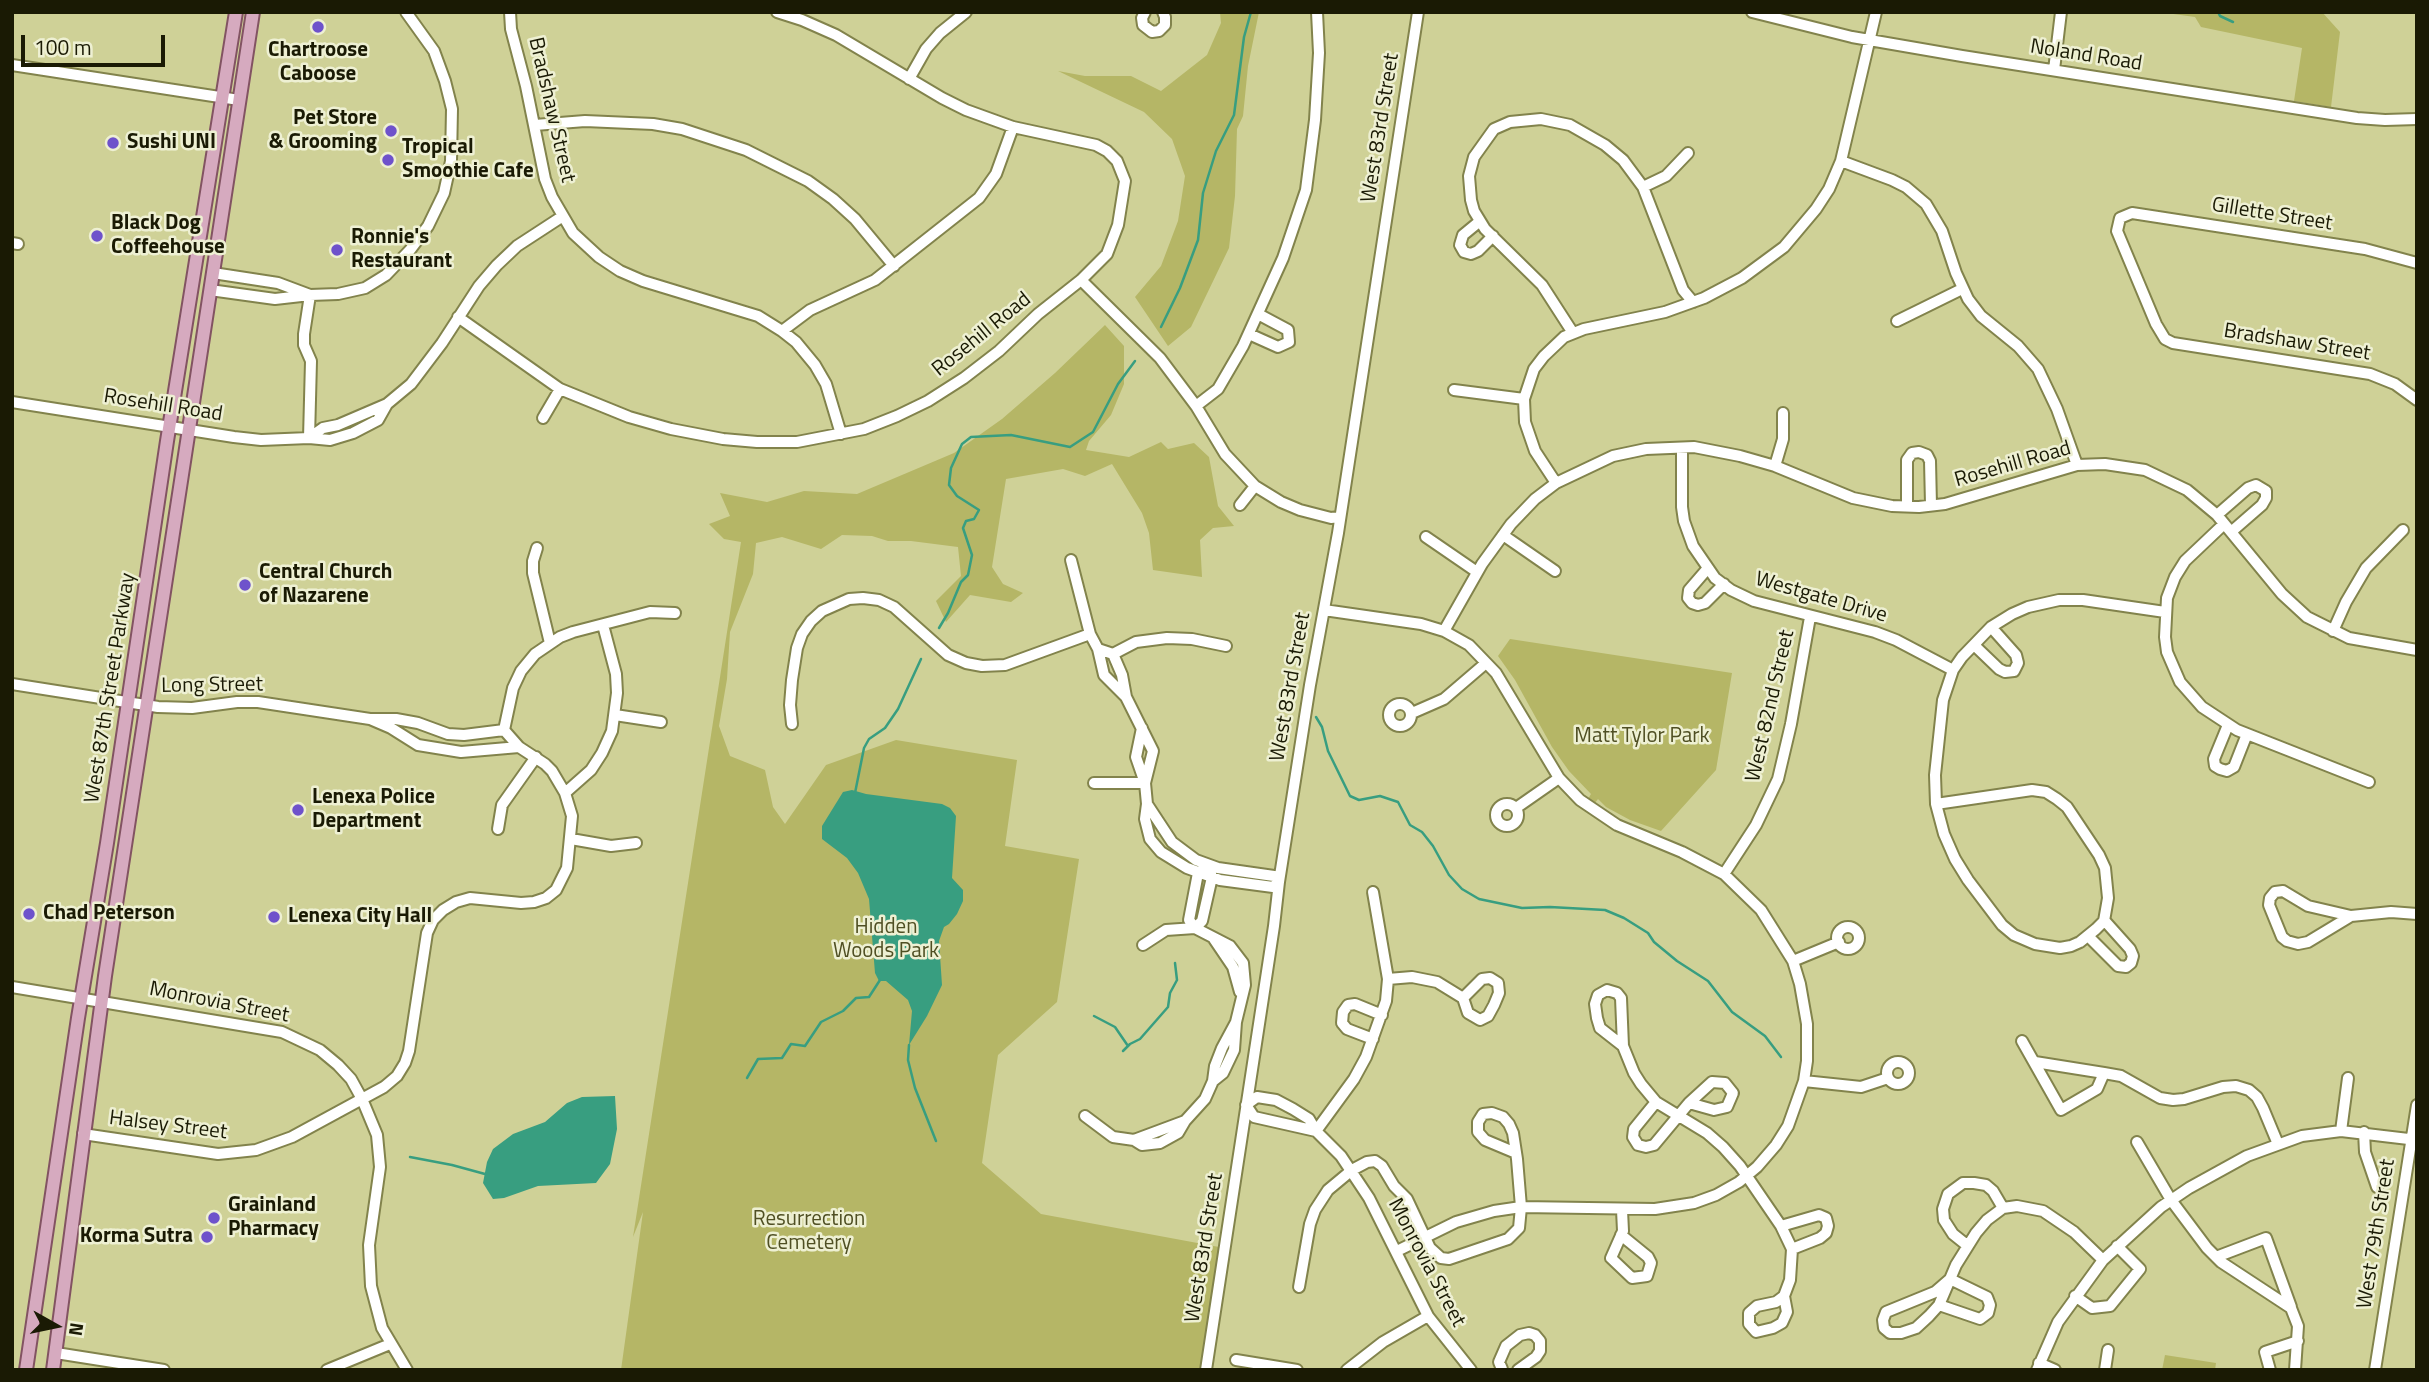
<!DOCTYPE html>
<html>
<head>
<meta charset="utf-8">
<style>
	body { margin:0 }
	#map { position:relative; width:2429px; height:1382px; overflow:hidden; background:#cfd197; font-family:"Titillium Web",sans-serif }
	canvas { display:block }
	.frame { position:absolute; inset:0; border:14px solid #1a1a04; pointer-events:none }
	.north { position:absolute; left:21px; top:1291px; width:70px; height:70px; -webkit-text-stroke:5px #eef0d3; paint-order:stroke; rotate:99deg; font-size:19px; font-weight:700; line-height:28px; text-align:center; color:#1a1a04 }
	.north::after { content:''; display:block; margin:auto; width:24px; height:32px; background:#1a1a04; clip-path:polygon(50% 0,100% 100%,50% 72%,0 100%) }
	.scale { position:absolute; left:21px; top:35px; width:144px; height:32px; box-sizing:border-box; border:4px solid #1a1a04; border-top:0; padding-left:9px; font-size:21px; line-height:24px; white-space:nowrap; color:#1a1a04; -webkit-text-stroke:5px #eef0d3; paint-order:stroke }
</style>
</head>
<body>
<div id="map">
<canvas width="2429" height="1382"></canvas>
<div class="frame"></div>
<div class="north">N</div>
<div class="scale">100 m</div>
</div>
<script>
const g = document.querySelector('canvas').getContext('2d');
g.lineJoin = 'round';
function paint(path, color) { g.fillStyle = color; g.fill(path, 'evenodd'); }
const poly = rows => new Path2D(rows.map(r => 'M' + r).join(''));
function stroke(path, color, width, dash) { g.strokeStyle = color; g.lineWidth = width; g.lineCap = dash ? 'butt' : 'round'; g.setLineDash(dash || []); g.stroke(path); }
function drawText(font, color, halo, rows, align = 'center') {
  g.font = font + ' "Titillium Web",sans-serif'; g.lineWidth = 5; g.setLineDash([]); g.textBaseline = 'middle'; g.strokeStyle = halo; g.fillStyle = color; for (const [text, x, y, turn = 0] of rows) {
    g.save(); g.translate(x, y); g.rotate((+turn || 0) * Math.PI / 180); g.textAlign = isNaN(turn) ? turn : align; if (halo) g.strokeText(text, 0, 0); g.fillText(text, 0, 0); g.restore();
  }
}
paint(poly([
	[1220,12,1259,12,1248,66,1243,116,1237,129,1235,196,1229,248,1191,327,1168,346,1135,297,1161,266,1178,221,1185,176,1172,139,1144,112,1058,71,1085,76,1131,76,1161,91,1207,55,1221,23],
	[2159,12,2322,12,2340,32,2331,107,2294,101,2302,48,2201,27,2195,17],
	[1105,325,1124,346,1124,384,1111,415,1089,441,1086,450,1129,457,1161,442,1168,449,1194,443,1209,457,1218,506,1234,526,1213,528,1200,540,1202,577,1153,570,1149,533,1142,513,1112,464,1085,476,1063,469,1006,479,992,567,1003,584,1023,593,1011,602,970,595,946,622,936,601,961,576,958,547,911,541,888,541,872,536,842,535,821,549,782,537,756,543,753,574,730,632,727,679,719,726,730,756,765,770,773,807,785,824,826,765,896,740,1017,760,1005,846,1079,859,1057,1002,998,1055,982,1163,1041,1214,1219,1247,1200,1370,621,1370,643,1212,633,1237,741,542,724,539,709,524,730,516,720,493,767,502,804,491,857,494,954,453,1002,419,1055,373],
	[1510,639,1732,673,1716,770,1661,831,1630,820,1606,807,1598,799,1594,804,1588,799,1591,794,1569,771,1552,747,1515,680,1498,656],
	[2165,1355,2216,1363,2215,1370,2162,1370]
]), '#b5b666');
paint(poly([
	[852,790,866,794,942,804,950,808,956,816,952,878,963,890,963,901,957,914,949,924,944,927,939,941,942,985,927,1016,909,1045,912,1011,908,1000,886,981,879,981,875,973,869,899,858,873,847,858,822,839,822,826,843,792],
	[615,1096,617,1129,610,1164,596,1183,538,1186,504,1198,493,1199,483,1183,487,1162,493,1149,513,1134,545,1122,567,1103,582,1097]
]), '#389e80');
stroke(poly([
	[2218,12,2220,16,2233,22],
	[1161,327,1180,288,1198,240,1203,193,1216,151,1234,115,1244,37,1251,12],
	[939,628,948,613,961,582,968,575,972,555,963,528,966,521,974,519,979,510,957,496,949,485,951,468,962,444,971,437,1011,435,1070,447,1093,432,1118,384,1135,361],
	[1316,717,1322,727,1328,751,1350,796,1359,800,1380,796,1398,802,1410,825,1422,832,1433,846,1449,875,1462,889,1479,899,1522,908,1550,907,1605,910,1624,918,1648,933,1654,942,1677,961,1708,981,1732,1012,1765,1036,1781,1057],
	[855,793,864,748,869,739,885,728,898,709,921,659],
	[1094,1016,1115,1027,1128,1046],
	[909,1045,908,1060,915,1088,936,1141],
	[1123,1051,1130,1044,1140,1039,1168,1007,1170,993,1177,980,1175,963],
	[747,1078,758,1059,782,1058,791,1044,805,1046,821,1022,843,1011,856,998,869,997,880,980],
	[410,1157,452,1165,485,1174]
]), '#389e80', 2.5);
const minor = poly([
	[510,12,511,29,526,86,545,179,552,197,573,233,599,257,620,271,643,281,758,316,782,331,796,342,815,365,826,384,841,434],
	[1145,12,1142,18,1143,25,1152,32,1159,31,1165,25,1165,17,1163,12],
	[1752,12,1852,37,1962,56,2357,118,2385,120,2417,119],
	[12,65,239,100],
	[2054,70,2061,12],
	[909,79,926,49,940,33,966,12],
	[535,125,585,121,653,124,682,129,746,150,808,181,833,199,855,219,894,266],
	[1841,161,1892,180,1906,187,1926,204,1942,231,1956,273,1968,299,1981,316,2018,346,2038,369,2057,409,2077,465],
	[1643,187,1666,176,1688,153],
	[1480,221,1463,235,1460,245,1464,252,1471,254,1478,251,1493,236],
	[12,243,18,244],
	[2417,263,2365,249,2132,213,2120,218,2117,231,2156,324,2165,339,2173,343,2370,374,2395,384,2417,400],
	[1081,280,1160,358,1196,406,1225,454,1255,486,1281,502,1300,510,1331,518,1339,517],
	[210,290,275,299,310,295,278,283,213,273],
	[458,317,560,389,629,417,671,429,723,439,757,442,797,442,864,429,897,416,928,401,964,378,999,351,1038,314,1081,280,1107,254,1118,225,1125,181,1117,161,1107,151,1096,145,1013,127,966,110,942,98,836,35,802,20,777,12],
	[1897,321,1962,289],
	[782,331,810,310,875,280,979,198,996,174,1013,127],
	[1573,333,1542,285,1485,229,1474,211,1471,200,1469,176,1474,157,1494,129,1510,122,1541,119,1570,125,1605,145,1623,160,1643,187,1683,290,1693,302],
	[1249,334,1278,347,1289,342,1288,330,1258,314],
	[1454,390,1524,399],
	[12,402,234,437,261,440,309,438,330,440,353,433,378,420,387,404],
	[1196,406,1218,389,1243,346,1283,258,1306,190,1315,120,1319,53,1317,12],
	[543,418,560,389],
	[309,438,311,361,304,345,304,334,310,295,338,294,365,288,386,275,410,250,428,226,444,193,451,161,452,109,445,81,434,51,406,12],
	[309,438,323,428,338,425,387,404,411,384,442,343,479,286,497,265,517,246,563,216],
	[1682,448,1682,507,1684,521,1693,546,1715,578,1731,590,1754,601,1875,632,1896,640,1953,670],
	[1775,466,1783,439,1783,413],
	[1556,483,1535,451,1525,422,1524,399,1534,369,1544,356,1564,337,1584,329,1665,312,1704,298,1742,278,1784,247,1816,209,1829,189,1841,161,1876,12],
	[1240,505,1255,486],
	[1907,506,1907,460,1912,453,1919,452,1927,455,1930,461,1931,505],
	[2217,515,2248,488,2256,485,2266,491,2266,498,2262,505,2231,532],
	[2224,524,2185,561,2175,577,2167,598,2165,637,2167,652,2180,682,2202,707,2237,730,2369,782],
	[1503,535,1555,571],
	[1426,537,1477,572],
	[537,548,533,561,533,573,550,643],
	[1071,560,1090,634,1098,649,1113,654],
	[1708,568,1689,590,1688,598,1692,603,1698,605,1705,603,1724,584],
	[1324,610,1421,624,1444,631,1469,645,1496,673,1559,778,1580,800,1617,825,1682,852,1724,874,1761,910,1793,961,1800,984,1807,1024,1807,1061,1804,1081,1788,1126,1776,1145,1757,1167,1739,1182,1716,1195,1694,1203,1655,1209,1521,1207,1494,1211,1456,1222,1397,1251],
	[1444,631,1482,564,1511,524,1535,499,1556,483,1613,456,1646,449,1694,447,1740,456,1775,466,1853,498,1892,506,1919,507,1945,504,2077,465,2105,464,2145,470,2187,490,2217,515,2282,594,2307,617,2349,638,2417,650],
	[2333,631,2346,602,2366,568,2403,530],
	[1974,645,1999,669,2005,672,2014,671,2018,663,2016,655,1991,627],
	[1098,649,1104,675,1126,697],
	[1113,654,1122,675,1126,697,1153,751,1145,783],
	[1113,654,1136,642,1167,638,1192,639,1226,646],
	[12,684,158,707,192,708,237,702,258,702,370,719,396,719,418,723,448,734,464,735,504,730],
	'1389 715a11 11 0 1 1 22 0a11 11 0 1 1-22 0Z',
	[1412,713,1444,699,1486,663],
	[615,715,661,722],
	[792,724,790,705,792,680,797,648,802,634,811,621,822,611,849,599,863,598,879,600,894,607,948,655,966,663,982,666,1005,665,1090,634],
	[2228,725,2214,759,2215,766,2220,769,2227,771,2234,767,2247,734],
	[1142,728,1136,757,1145,783,1147,804,1145,819,1150,839,1161,852,1187,868,1220,880,1273,887,1279,882,1274,876,1218,868,1196,860,1172,842,1147,804],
	[519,747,504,730,513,688,521,671,535,654,560,637,573,632,650,612,675,613],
	[1094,783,1145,783],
	[565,793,591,770,602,753,612,731,617,693,616,674,603,625],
	'1496 815a11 11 0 1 1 22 0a11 11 0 1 1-22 0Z',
	[1936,804,2032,790,2046,792,2057,799,2067,807,2099,855,2105,868,2108,898,2104,921,2096,929,2080,942,2071,946,2060,948,2035,944,2014,935,2002,925,1968,880,1955,859,1944,834,1936,804,1935,775,1943,700,1953,670,1962,657,1991,627,2012,614,2028,607,2059,600,2083,600,2165,612],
	[1516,808,1559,778],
	[498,829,502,805,536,757],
	[571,839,611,846,636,843],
	[1208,865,1212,877,1202,921,1195,928,1189,920,1198,873,1208,865],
	[1724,874,1756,825,1778,779,1791,724,1810,617],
	[2283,891,2308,906,2351,916,2308,942,2298,944,2287,941,2282,937,2269,905,2270,898,2275,892,2283,891],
	[2351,916,2391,912,2417,914],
	'1837 938a11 11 0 1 1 22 0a11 11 0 1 1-22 0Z',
	[2088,936,2118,966,2126,967,2131,963,2133,956,2130,949,2104,920],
	[1214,939,1233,967,1240,992],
	[1143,945,1166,930,1195,928,1230,946,1243,963,1245,985,1236,1022,1234,1050,1223,1073,1213,1081],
	[1793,961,1839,942],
	[1388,979,1412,977,1437,982,1463,998,1468,1013,1480,1020,1488,1016,1494,1005,1499,993,1498,983,1490,978,1482,979,1463,998],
	[12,987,282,1032,320,1050,338,1065,351,1079,362,1099,377,1135,380,1167,369,1245,371,1286,382,1328,407,1370],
	[1373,1039,1347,1029,1342,1023,1343,1012,1348,1005,1355,1004,1382,1015],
	[2022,1041,2061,1110,2097,1089,2104,1073,2035,1062],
	[1623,1046,1600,1028,1597,1018,1595,1004,1598,995,1607,990,1617,993,1621,998,1623,1046,1634,1073,1641,1084,1656,1102,1707,1133,1723,1147,1740,1166,1781,1226,1792,1249,1790,1280,1784,1296],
	'1887 1073a11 11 0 1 1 22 0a11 11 0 1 1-22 0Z',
	[2104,1073,2121,1076,2160,1098,2173,1100,2184,1099,2223,1087,2236,1086,2249,1090,2257,1097,2263,1108,2278,1144],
	[1804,1081,1861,1087,1888,1078],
	[1712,1082,1725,1083,1733,1093,1727,1107,1714,1110,1689,1103,1712,1082],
	[1656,1102,1634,1129,1633,1137,1638,1145,1646,1147,1654,1145,1689,1103],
	[1085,1116,1113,1137,1134,1140,1142,1145,1160,1143,1178,1133,1185,1121,1205,1099,1213,1081,1215,1066,1222,1048,1236,1022],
	[1316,1131,1254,1117,1246,1105,1257,1097,1276,1100,1293,1109,1309,1119,1316,1131,1341,1156,1369,1198,1428,1316,1471,1370],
	[1316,1131,1354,1079,1366,1057,1386,1001,1388,979,1373,892],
	[2341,1131,2348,1078],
	[2364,1132,2365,1152,2377,1187],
	[83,1134,218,1154,256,1150,292,1137,384,1087,397,1076,405,1063,409,1051,427,933,433,920,443,910,456,902,470,898,521,903,534,902,546,898,556,890,567,868,572,816,565,793,552,771,545,764,519,747,461,752,418,745,391,728,370,719],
	[1134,1140,1185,1121],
	[2137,1142,2171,1200,2207,1248,2221,1262,2291,1308,2298,1326,2295,1370],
	[1781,1226,1819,1215,1826,1218,1828,1226,1826,1233,1820,1238,1792,1249],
	[1621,1235,1648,1257,1651,1263,1647,1276,1632,1278,1611,1258,1623,1231,1622,1210],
	[1968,1246,1953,1234,1944,1220,1943,1209,1948,1194,1963,1183,1974,1183,1986,1185,1993,1191,2003,1208],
	[2216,1257,2266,1238,2291,1307],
	[1950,1279,1935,1292,1886,1312,1883,1320,1884,1328,1890,1333,1901,1333,1916,1328,1929,1316,1939,1305,1945,1291,1956,1265,1976,1233,1987,1220,2003,1208,2017,1206,2043,1211,2074,1232,2103,1260],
	[1299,1287,1310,1224,1315,1210,1328,1190,1352,1170,1367,1162,1375,1161,1382,1166,1394,1186,1407,1199,1430,1248,1441,1258,1449,1259,1508,1239,1519,1228,1521,1207,1517,1159,1513,1133,1509,1124,1503,1117,1492,1113,1483,1114,1478,1122,1478,1132,1485,1140,1516,1153],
	[1784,1296,1787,1312,1782,1323,1773,1328,1756,1332,1749,1324,1749,1313,1757,1306,1776,1302,1784,1296],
	[2075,1296,2092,1308,2110,1306,2140,1269,2117,1246],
	[1939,1305,1980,1319,1988,1313,1990,1305,1987,1297,1950,1279],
	[56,1353,164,1370],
	[1236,1360,1297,1370],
	[2039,1363,2055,1370],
	[1502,1369,1499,1362,1506,1346,1520,1335,1529,1333,1535,1335,1540,1341,1540,1351,1536,1357,1518,1370],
	[327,1370,390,1344],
	[1206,1370,1274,926,1279,882,1310,685,1338,533,1418,12],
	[1347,1370,1383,1342,1428,1316],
	[2037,1370,2058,1322,2103,1260,2161,1207,2189,1188,2247,1156,2302,1136,2341,1131,2417,1140],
	[2105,1370,2108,1350],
	[2270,1370,2265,1352,2298,1341],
	[2375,1370,2417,1105]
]);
const major = poly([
	[26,1370,78,1018,107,843,167,441,236,12],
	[53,1370,105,976,253,12]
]);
stroke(minor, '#82834c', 14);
stroke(major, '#825362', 16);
stroke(minor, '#fff', 10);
stroke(major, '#d6aabf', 12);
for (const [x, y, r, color] of [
	[318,27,7,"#6e52cb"],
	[391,131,7,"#6e52cb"],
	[113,143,7,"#6e52cb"],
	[388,160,7,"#6e52cb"],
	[97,236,7,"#6e52cb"],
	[337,250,7,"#6e52cb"],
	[245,585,7,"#6e52cb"],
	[298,810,7,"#6e52cb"],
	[29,914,7,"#6e52cb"],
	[274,917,7,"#6e52cb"],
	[214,1218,7,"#6e52cb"],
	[207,1237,7,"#6e52cb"]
]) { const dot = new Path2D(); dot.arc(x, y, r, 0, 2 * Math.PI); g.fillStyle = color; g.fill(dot); stroke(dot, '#eef0d3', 2.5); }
drawText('bold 21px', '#1a1a04', '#eef0d3', [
	["Chartroose",318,51,"center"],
	["Caboose",318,75,"center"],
	["Pet Store",377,119,"right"],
	["& Grooming",377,143,"right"],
	["Sushi UNI",127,143],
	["Tropical",402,148],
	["Smoothie Cafe",402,172],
	["Black Dog",111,224],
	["Coffeehouse",111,248],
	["Ronnie's",351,238],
	["Restaurant",351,262],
	["Central Church",259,573],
	["of Nazarene",259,597],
	["Lenexa Police",312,798],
	["Department",312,822],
	["Chad Peterson",43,914],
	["Lenexa City Hall",288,917],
	["Grainland",228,1206],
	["Pharmacy",228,1230],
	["Korma Sutra",193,1237,"right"]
], 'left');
drawText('21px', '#1a1a04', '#eef0d3', [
	["Noland Road",2086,56,9],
	["Bradshaw Street",551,110,77],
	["West 83rd Street",1381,128,-81],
	["Gillette Street",2272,215,9],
	["Rosehill Road",982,335,-39],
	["Bradshaw Street",2297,343,9],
	["Rosehill Road",163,406,9],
	["Rosehill Road",2013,465,-16],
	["Westgate Drive",1821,598,16],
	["Long Street",212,686,-1],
	["West 83rd Street",1291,687,-80],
	["West 87th Street Parkway",111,688,-81],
	["West 82nd Street",1771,706,-77],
	["Monrovia Street",219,1003,11],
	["Halsey Street",168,1126,7],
	["West 79th Street",2377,1234,-81],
	["West 83rd Street",1205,1248,-81],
	["Monrovia Street",1426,1263,62]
]);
drawText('21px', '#4f4f23', '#eef0d3', [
	["Matt Tylor Park",1642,737],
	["Hidden",886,928],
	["Woods Park",886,952],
	["Resurrection",809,1220],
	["Cemetery",809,1244]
]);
</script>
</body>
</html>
